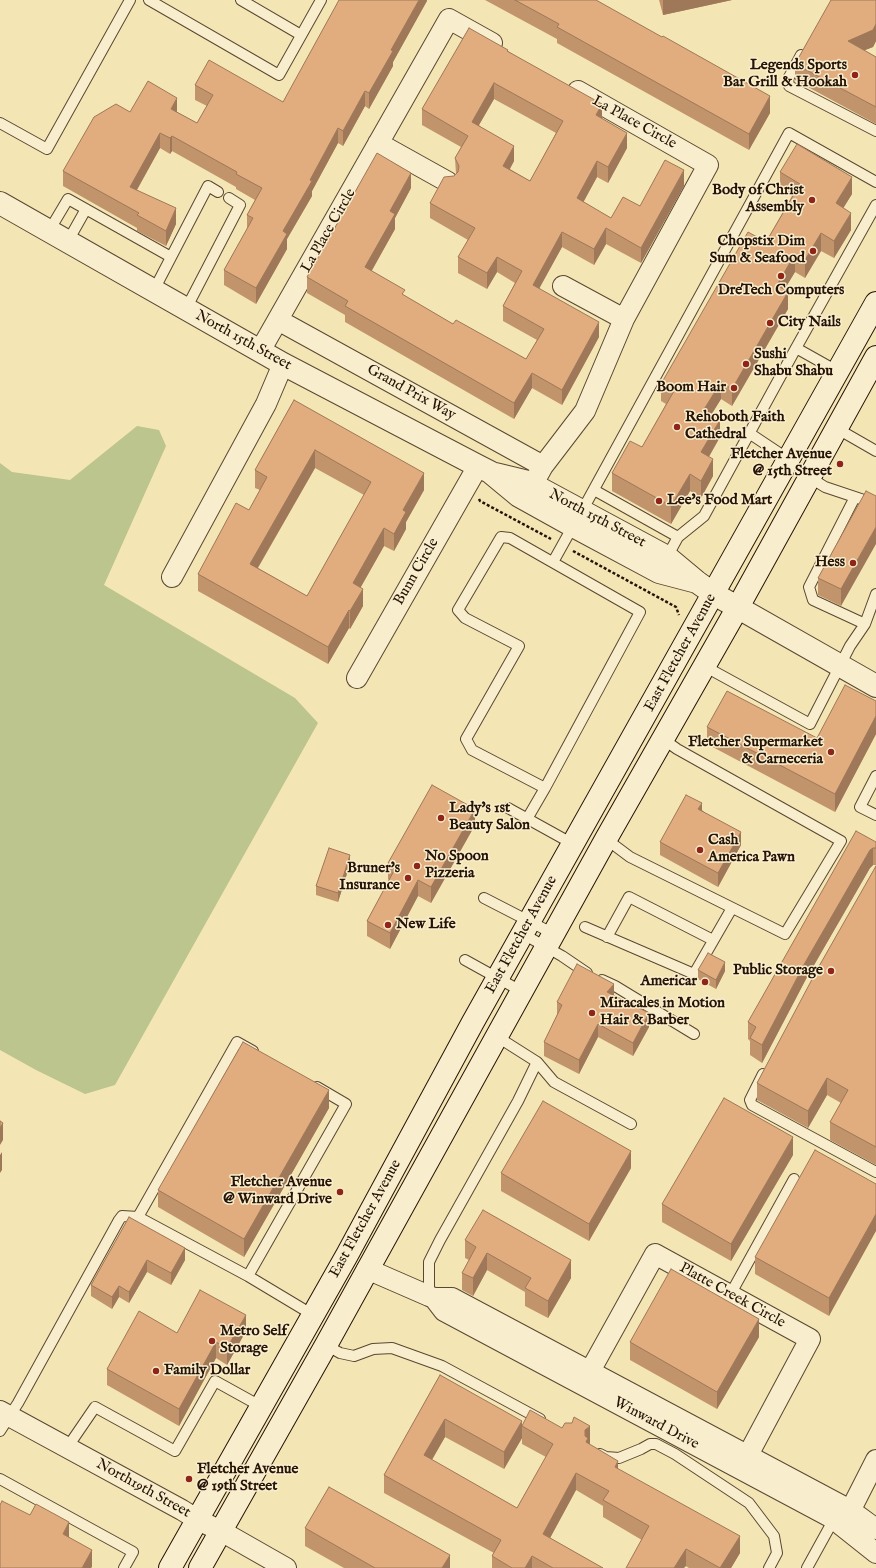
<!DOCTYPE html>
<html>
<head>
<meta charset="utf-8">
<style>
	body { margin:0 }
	canvas { display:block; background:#f4e5b4 }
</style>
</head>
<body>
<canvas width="876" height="1568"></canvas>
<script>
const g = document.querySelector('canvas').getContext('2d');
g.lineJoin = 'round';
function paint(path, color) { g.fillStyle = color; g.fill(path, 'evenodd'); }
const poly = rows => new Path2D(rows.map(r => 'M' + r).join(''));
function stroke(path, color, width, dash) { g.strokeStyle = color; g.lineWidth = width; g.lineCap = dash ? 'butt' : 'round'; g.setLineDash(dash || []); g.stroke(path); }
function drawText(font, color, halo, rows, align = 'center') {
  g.font = font + ' "IM FELL English",serif'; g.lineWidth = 3; g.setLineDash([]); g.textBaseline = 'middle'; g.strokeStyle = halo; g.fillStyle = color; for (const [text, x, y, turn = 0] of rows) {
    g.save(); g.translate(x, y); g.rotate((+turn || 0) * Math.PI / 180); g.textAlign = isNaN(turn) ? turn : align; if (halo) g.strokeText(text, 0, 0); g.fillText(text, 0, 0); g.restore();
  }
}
paint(poly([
	[137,426,159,430,166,446,104,585,295,698,318,723,115,1085,85,1094,36,1070,0,1050,0,463,12,472,70,480]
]), '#bbc58d');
const service = poly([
	[149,0,279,75,321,0],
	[241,0,301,35],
	[801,55,788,79,789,86,876,131],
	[0,123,47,149,130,0],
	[49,231,68,199,171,257],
	[68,241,86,209],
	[154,290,208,186,218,192],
	[186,309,240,205,229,198],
	[796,348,876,205],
	[836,428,876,451],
	[749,433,788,459],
	[809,477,825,487,876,504],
	[594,490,678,537],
	[855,497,809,587,813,600,865,624],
	[582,511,789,133,876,182],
	[667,557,678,537,704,516,796,348,837,371],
	[553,562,573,526],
	[704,666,810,724,850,646,865,624,876,594],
	[876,776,860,807,876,815],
	[508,808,573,844],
	[527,819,545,788,640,612,510,538,501,537,458,610,465,618,519,646,466,739,472,750,545,788],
	[606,839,630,857,785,934,841,841,677,749,663,739],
	[484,898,554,934],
	[585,927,694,974,732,908],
	[523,934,562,956,587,973],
	[607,937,629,897,713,940],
	[465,960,521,991],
	[602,980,615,986,694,1034],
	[537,1062,554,1082,631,1124],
	[763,1074,750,1100,752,1105,876,1172],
	[138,1217,237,1042,253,1051],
	[248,1276,346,1104,317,1087],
	[730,1295,794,1179],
	[429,1296,429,1262,440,1240,518,1101,537,1062,496,1036],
	[326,1345,340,1353,354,1356,373,1349,392,1348,442,1366,540,1419],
	[0,1431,18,1403,119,1220,122,1216,138,1217,248,1276,313,1315],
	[67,1448,95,1407,175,1451,215,1381,262,1407],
	[600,1454,606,1457,619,1458,641,1449,650,1444,656,1444,675,1454,749,1503,774,1536,777,1553,769,1568],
	[0,1479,133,1552,124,1568],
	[807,1568,834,1519]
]);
const minor = poly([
	[378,143,448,182],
	[563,286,624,319],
	[278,320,543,466],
	[260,351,449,19,492,43],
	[533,484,543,466,585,411,624,319,708,165,578,91],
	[172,577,266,404,283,364],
	[357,678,478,466],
	[367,1269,429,1296,434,1298,444,1311,834,1519,842,1526,876,1553],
	[434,1298,452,1298,850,1510,876,1529],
	[584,1382,655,1254,810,1339,741,1468],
	[0,1411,182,1510,198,1520,221,1531,286,1568],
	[844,1523,876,1460]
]);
const tertiary = poly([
	[0,203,283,364,478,466,490,472,519,496,573,526,659,572,697,582],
	[495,474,528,482,667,557,697,582,714,594,876,686]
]);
const secondary = poly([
	[170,1568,347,1255,473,1022,876,303],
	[200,1568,326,1345,606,839,738,607,876,357]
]);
stroke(service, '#594831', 12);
stroke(minor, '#594831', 22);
stroke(tertiary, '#594831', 24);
stroke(secondary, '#251305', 24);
stroke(poly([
	[479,499,480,501,551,539],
	[573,551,676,607,679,615]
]), '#251305', 2.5, [3, 2]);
stroke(service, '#f8eece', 10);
stroke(minor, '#f8eece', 20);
stroke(tertiary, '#f8eece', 22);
stroke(secondary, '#f8eece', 22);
paint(poly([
	[427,0,393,62,393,66,369,109,365,106,343,146,338,143,312,191,312,196,287,239,287,249,256,304,224,285,224,270,247,229,247,215,255,200,236,189,236,187,172,151,170,154,160,148,137,190,176,224,166,246,137,231,137,228,63,186,63,171,177,112,197,123,207,106,195,100,195,85,283,102],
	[485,0,596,0,770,113,749,150,557,43,557,39],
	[659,0,732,0,663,15],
	[876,0,876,41,873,47,864,50,876,57,876,124,795,80,795,64],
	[508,51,602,119,627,148,608,183,597,177,583,202,611,218,640,206,684,186,641,263,606,244,594,265,562,247,539,288,599,337,562,405,532,388,514,419,345,322,345,315,307,293,307,277,411,188,395,218,395,229,371,271,405,296,453,324,526,359,537,340,503,321,503,306,515,283,497,272,487,289,458,273,458,257,468,240,430,218,430,203,456,174,455,158,461,147,422,125,422,109],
	[494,99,556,133,530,181,510,169,514,161,479,125],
	[780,172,852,194,843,208,851,230,834,258,821,251,805,278,795,272,784,289,788,309,732,406,721,399,711,415,720,437,709,457,713,476,701,498,690,491,671,524,612,491,612,473,642,447,666,404,661,401,661,384,766,242,792,196,780,189],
	[294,400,424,490,406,522,406,529,394,551,384,546,360,588,363,606,350,629,349,628,328,664,198,591,198,574,249,510,260,490,255,488,255,470],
	[315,468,364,495,307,596,258,568],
	[876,496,841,606,818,595,818,578],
	[876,701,876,734,835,812,707,744,707,727,817,738],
	[702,810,741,845,718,887,660,855,660,842],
	[475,825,431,903,418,896,390,949,367,936,367,921,389,880,388,879,388,863],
	[876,842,876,865,873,865,870,868,806,979,762,1063,750,1055,750,1041,748,1039,748,1022],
	[350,864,338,902,316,895,316,886],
	[876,866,876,1165,830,1140,830,1122,841,1103,827,1095,808,1128,757,1100,757,1083],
	[698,970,725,971,716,989,698,979],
	[614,996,649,1027,633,1056,598,1037,579,1074,544,1056,544,1042,557,1015,557,1002],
	[329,1108,244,1257,158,1207,158,1190],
	[793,1155,731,1261,662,1222,662,1204],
	[631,1168,589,1241,501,1191,501,1173],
	[876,1184,829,1316,755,1274,755,1257],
	[129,1217,185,1260,171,1285,147,1272,129,1303,119,1297,112,1309,91,1296,91,1285],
	[465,1240,571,1278,548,1318,525,1306,525,1292,487,1270,473,1296,462,1290,462,1273,469,1260,465,1258],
	[246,1331,227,1365,216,1358,179,1426,107,1385,107,1369,177,1333],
	[759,1337,717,1409,630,1360,630,1342],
	[440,1375,522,1426,590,1444,589,1444,618,1469,740,1553,731,1568,689,1568,603,1517,603,1506,576,1490,550,1538,603,1568,492,1568,492,1556,494,1553,384,1493,384,1475],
	[445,1437,504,1469,522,1438,522,1444,546,1457,517,1508,432,1460],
	[305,1528,450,1568,344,1568,305,1546]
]), '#c2946c');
paint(poly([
	[419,0,427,0,427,1,393,62,393,66,369,109,369,93,391,50],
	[663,0,732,0,663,15],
	[876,24,876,41,873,47,848,57,848,41],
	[494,83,494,99,472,137,472,122],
	[365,91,365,106,343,146,343,131],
	[770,96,770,113,749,150,749,134],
	[177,98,177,114,171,109],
	[602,104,602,119,596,115],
	[338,128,338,143,312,191,312,196,287,239,287,249,256,304,256,288,283,231],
	[160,133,160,148,130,202,130,187],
	[627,133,627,148,608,183,608,167],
	[172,136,172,151,170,154,170,138],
	[514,146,514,161,503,181,503,166],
	[597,161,597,177,577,214,577,198],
	[684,170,684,186,641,263,641,248],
	[411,173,411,188,395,218,395,229,365,283,365,267,390,211],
	[852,177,852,194,836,220,836,203],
	[176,208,176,224,166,246,166,231],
	[851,213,851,230,834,258,834,241],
	[606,228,606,244,594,265,594,249],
	[562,232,562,247,533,300,533,285],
	[821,233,821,251,805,278,805,260],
	[795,254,795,272,777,302,777,285],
	[497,257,497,272,487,289,487,273],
	[788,292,788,309,732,406,732,389],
	[599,322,599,337,562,405,562,390],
	[532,373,532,388,514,419,514,403],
	[721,382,721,399,703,428,703,411],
	[720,420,720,437,701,470,701,452],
	[315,450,315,468,250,581,250,564],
	[713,459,713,476,701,498,701,481],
	[424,473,424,490,406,522,406,529,394,551,394,534,403,510],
	[690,474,690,491,671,524,671,506],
	[876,527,876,544,841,606,841,589],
	[384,528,384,546,353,601,353,583],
	[363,589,363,606,350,629,350,611],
	[349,610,349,628,328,664,328,647],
	[876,716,876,734,835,812,835,794],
	[702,803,702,817,698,809],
	[475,809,475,825,431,903,431,887],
	[741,832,741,845,718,887,718,873],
	[873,848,873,865,870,868,806,979,762,1063,762,1045,806,961,870,850],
	[350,855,350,864,338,902,338,893],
	[418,880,418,896,390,949,390,933],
	[725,962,725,971,716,989,716,980],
	[614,984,614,997,607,992],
	[649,1013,649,1027,633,1056,633,1043],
	[598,1024,598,1037,579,1074,579,1060],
	[827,1078,827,1095,808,1128,808,1111],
	[329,1090,329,1108,244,1257,244,1239],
	[3,1123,3,1140,0,1145,0,1128],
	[793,1137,793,1155,731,1261,731,1244],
	[631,1151,631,1168,589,1241,589,1224],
	[2,1152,2,1170,0,1173,0,1155],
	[876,1214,876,1231,829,1316,829,1298],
	[185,1248,185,1260,171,1285,171,1273],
	[487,1253,487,1270,473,1296,473,1278],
	[147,1260,147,1272,129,1303,129,1292],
	[571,1260,571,1278,548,1318,548,1301],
	[119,1286,119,1297,112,1309,112,1297],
	[246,1315,246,1331,227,1365,227,1348],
	[759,1319,759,1337,717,1409,717,1392],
	[216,1342,216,1358,179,1426,179,1409],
	[445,1419,445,1437,424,1473,424,1455],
	[522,1421,522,1438,504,1469,504,1452],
	[590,1426,590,1444,588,1445,586,1459,585,1430],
	[618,1461,618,1478,615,1467],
	[576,1473,576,1490,543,1551,543,1534],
	[69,1522,69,1539,63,1534],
	[740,1536,740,1553,731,1568,720,1568],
	[686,1549,686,1566,684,1568,674,1568],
	[92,1550,92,1567,91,1568,82,1568],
	[450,1555,450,1568,442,1568],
	[532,1556,532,1568,525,1568]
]), '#9e7858');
const building = poly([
	[339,0,419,0,391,50,393,51,369,93,365,91,343,131,338,128,310,180,312,181,283,231,287,234,256,288,224,270,253,218,247,215,262,188,236,174,237,172,172,136,170,138,160,133,130,187,176,208,166,231,137,215,139,213,63,171,94,117,116,104,130,112,148,81,177,98,171,109,197,123,213,95,195,85,209,60,283,102,339,0],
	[515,0,596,0,662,37,663,36,770,96,749,134,557,27,559,24,515,0],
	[831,0,876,0,876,24,873,30,848,41,876,57,876,107,795,64,831,0],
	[469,28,508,50,507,51,602,104,596,115,627,133,608,167,597,161,577,198,611,218,623,197,640,206,665,160,684,170,641,248,606,228,594,249,562,232,533,285,599,322,562,390,532,373,514,403,345,306,348,301,307,277,377,153,411,173,390,211,395,214,365,267,405,290,402,294,453,324,456,320,526,359,544,329,503,306,522,271,497,257,487,273,458,257,475,228,430,203,444,177,454,176,458,172,459,166,455,158,468,136,422,109,469,28],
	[494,83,563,121,530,181,503,166,514,146,472,122,494,83],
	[797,144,852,177,836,203,851,213,834,241,821,233,805,260,795,254,777,285,788,292,732,389,721,382,703,411,720,420,701,452,713,459,701,481,690,474,671,506,612,473,630,441,642,447,674,391,661,384,748,232,766,242,800,184,780,172,797,144],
	[294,400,424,473,403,510,406,512,394,534,384,528,353,583,363,589,350,611,349,610,328,647,198,574,236,503,249,510,267,477,255,470,294,400],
	[315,450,371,482,307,596,250,564,315,450],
	[866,491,876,496,876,527,841,589,818,578,866,491],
	[845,685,876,701,876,716,835,794,707,727,727,691,817,738,845,685],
	[432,785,475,809,431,887,418,880,390,933,367,921,396,867,388,863,432,785],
	[686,795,702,803,698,809,741,832,718,873,660,842,686,795],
	[856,831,876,842,876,848,873,848,870,850,806,961,762,1045,750,1038,756,1027,748,1022,856,831],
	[329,848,350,855,338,893,316,886,329,848],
	[876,866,876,1147,830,1122,848,1090,827,1078,808,1111,757,1083,818,968,876,866],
	[708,953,725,962,716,980,698,970,708,953],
	[577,964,614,984,607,992,649,1013,633,1043,598,1024,579,1060,544,1042,562,1005,557,1002,577,964],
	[243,1042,329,1090,244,1239,158,1190,243,1042],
	[724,1098,793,1137,731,1244,662,1204,724,1098],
	[543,1101,631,1151,589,1224,501,1173,543,1101],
	[0,1121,3,1123,0,1128,0,1121],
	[815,1150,876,1184,876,1214,829,1298,755,1257,815,1150],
	[483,1210,571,1260,548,1301,525,1288,531,1278,487,1253,473,1278,462,1273,476,1247,465,1240,483,1210],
	[129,1217,185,1248,171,1273,147,1260,129,1292,119,1286,112,1297,91,1285,129,1217],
	[671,1269,759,1319,717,1392,630,1342,671,1269],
	[200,1290,246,1315,227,1348,216,1342,179,1409,107,1369,139,1311,177,1333,200,1290],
	[440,1375,522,1421,504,1452,445,1419,424,1455,517,1508,553,1444,522,1426,530,1410,562,1428,565,1423,572,1423,574,1417,590,1426,585,1430,585,1436,588,1438,586,1442,618,1461,615,1467,740,1536,720,1568,686,1549,674,1568,626,1568,649,1526,603,1500,609,1491,576,1473,543,1534,603,1568,553,1568,532,1556,525,1568,512,1568,492,1556,501,1540,384,1475,440,1375],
	[329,1487,450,1555,442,1568,375,1568,305,1528,329,1487],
	[2,1501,30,1515,36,1504,69,1522,63,1534,92,1550,82,1568,0,1568,0,1505,2,1501]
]);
paint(building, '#e1ac7e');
stroke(building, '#9e7858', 1);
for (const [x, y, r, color] of [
	[855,75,4,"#8f2418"],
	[812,200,4,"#8f2418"],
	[813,251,4,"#8f2418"],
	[781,276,4,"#8f2418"],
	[770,323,4,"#8f2418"],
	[746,364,4,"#8f2418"],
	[734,388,4,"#8f2418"],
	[677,427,4,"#8f2418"],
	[840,464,4,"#8f2418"],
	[659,501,4,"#8f2418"],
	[853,563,4,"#8f2418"],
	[831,752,4,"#8f2418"],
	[441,818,4,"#8f2418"],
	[700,850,4,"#8f2418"],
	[417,866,4,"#8f2418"],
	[408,878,4,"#8f2418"],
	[388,925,4,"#8f2418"],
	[831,971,4,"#8f2418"],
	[705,982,4,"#8f2418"],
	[592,1013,4,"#8f2418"],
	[340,1192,4,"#8f2418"],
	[212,1341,4,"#8f2418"],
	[156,1371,4,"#8f2418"],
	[189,1479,4,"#8f2418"]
]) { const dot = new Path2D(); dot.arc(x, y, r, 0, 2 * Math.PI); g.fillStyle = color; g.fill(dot); stroke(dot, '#f8eece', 1.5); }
drawText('bold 15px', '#251305', '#f8eece', [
	["Legends Sports",847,66,"right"],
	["Bar Grill & Hookah",847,83,"right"],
	["Body of Christ",804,191,"right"],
	["Assembly",804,208,"right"],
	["Chopstix Dim",805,242,"right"],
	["Sum & Seafood",805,259,"right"],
	["DreTech Computers",781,291,"center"],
	["City Nails",778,323],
	["Sushi",754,355],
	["Shabu Shabu",754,372],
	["Boom Hair",726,388,"right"],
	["Rehoboth Faith",685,418],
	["Cathedral",685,435],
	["Fletcher Avenue",832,455,"right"],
	["@ 15th Street",832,472,"right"],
	["Lee's Food Mart",667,501],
	["Hess",845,563,"right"],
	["Fletcher Supermarket",823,743,"right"],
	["& Carneceria",823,760,"right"],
	["Lady's 1st",449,809],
	["Beauty Salon",449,826],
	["Cash",708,841],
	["America Pawn",708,858],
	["No Spoon",425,857],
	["Pizzeria",425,874],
	["Bruner's",400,869,"right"],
	["Insurance",400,886,"right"],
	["New Life",396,925],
	["Public Storage",823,971,"right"],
	["Americar",697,982,"right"],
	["Miracales in Motion",600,1004],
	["Hair & Barber",600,1021],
	["Fletcher Avenue",332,1183,"right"],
	["@ Winward Drive",332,1200,"right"],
	["Metro Self",220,1332],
	["Storage",220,1349],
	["Family Dollar",164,1371],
	["Fletcher Avenue",197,1470],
	["@ 19th Street",197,1487]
], 'left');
drawText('15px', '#251305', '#f8eece', [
	["La Place Circle",634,123,29],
	["La Place Circle",329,231,-60],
	["North 15th Street",243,341,29],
	["Grand Prix Way",411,393,29],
	["North 15th Street",597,519,28],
	["Bunn Circle",417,572,-60],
	["East Fletcher Avenue",681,653,-61],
	["East Fletcher Avenue",522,935,-61],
	["East Fletcher Avenue",366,1219,-61],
	["Platte Creek Circle",732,1296,29],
	["Winward Drive",656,1424,28],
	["North19th Street",143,1489,29]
]);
</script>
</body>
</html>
